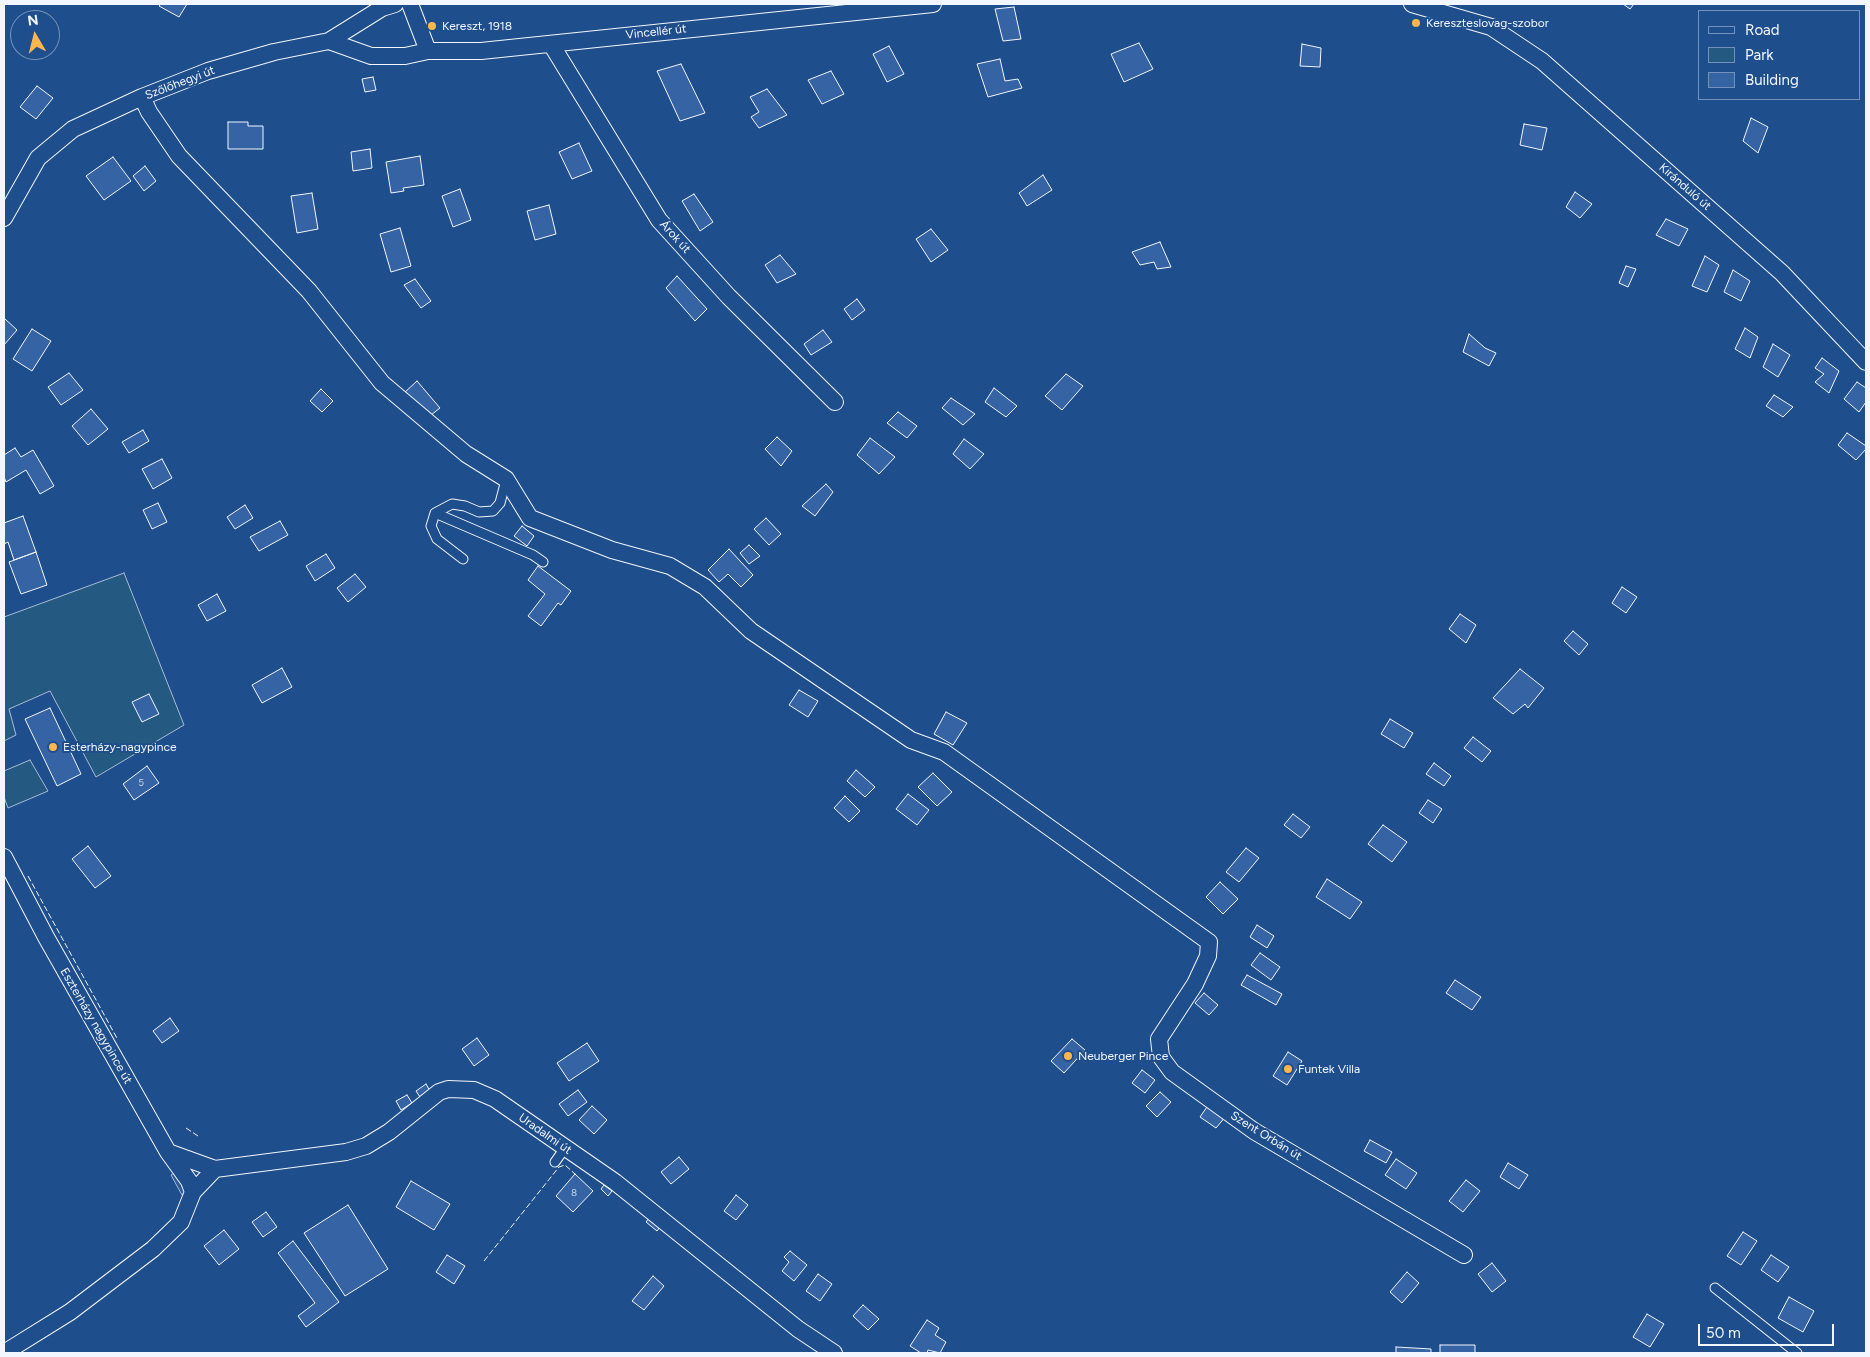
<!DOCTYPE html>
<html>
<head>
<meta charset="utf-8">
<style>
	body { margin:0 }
	#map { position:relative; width:1870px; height:1357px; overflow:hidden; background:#1f4e8c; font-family:Figtree,sans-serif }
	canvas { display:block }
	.frame { position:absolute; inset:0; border:5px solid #f2f6ff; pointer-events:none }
	.legend { position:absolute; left:1698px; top:10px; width:162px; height:90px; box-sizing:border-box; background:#1f4e8c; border:1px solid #7391ba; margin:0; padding:6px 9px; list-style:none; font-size:15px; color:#f2f6ff }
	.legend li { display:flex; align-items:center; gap:10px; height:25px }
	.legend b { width:25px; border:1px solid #7391ba }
	.north { position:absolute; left:10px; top:10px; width:50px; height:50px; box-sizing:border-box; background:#1f4e8c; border:1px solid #7391ba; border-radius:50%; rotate:352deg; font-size:14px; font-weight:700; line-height:20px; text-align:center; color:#f2f6ff }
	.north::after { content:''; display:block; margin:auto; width:18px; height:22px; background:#ffb74d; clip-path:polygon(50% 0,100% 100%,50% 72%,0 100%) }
	.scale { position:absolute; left:1698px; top:1324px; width:136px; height:22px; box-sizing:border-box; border:2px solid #f2f6ff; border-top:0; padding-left:6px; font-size:15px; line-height:18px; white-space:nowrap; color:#f2f6ff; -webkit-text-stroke:4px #1f4e8c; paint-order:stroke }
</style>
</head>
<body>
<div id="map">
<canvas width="1870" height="1357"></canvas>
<div class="frame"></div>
<ul class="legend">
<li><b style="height:6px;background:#1f4e8c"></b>Road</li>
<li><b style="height:14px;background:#245a82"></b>Park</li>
<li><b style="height:14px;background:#3563a3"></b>Building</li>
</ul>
<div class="north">N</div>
<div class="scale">50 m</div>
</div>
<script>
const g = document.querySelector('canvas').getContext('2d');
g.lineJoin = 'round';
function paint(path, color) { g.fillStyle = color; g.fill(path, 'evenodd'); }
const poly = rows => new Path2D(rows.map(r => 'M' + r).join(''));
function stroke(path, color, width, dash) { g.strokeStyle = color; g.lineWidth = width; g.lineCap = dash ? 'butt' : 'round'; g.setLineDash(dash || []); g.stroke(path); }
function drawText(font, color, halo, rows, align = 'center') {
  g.font = font + ' Figtree,sans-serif'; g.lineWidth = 4; g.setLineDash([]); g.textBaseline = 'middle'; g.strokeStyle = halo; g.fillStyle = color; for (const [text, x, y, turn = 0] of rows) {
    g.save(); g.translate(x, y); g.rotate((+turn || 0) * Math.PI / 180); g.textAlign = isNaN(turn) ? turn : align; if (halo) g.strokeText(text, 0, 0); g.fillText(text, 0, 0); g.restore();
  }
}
const green = poly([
	[124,573,184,725,96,777,50,691,9,709,16,735,4,741,4,617,124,573],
	[30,760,48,791,8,808,4,797,4,771,30,760]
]);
paint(green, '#245a82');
stroke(green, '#a8bbd7', 1);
const parking = poly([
	[177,1171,189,1191,182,1195,171,1175,177,1171]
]);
paint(parking, '#305b95');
stroke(parking, '#a8bbd7', 1);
const building = poly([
	[161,4,187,4,179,17,159,6,161,4],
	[1623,4,1634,4,1630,9,1623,4],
	[1014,7,1021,39,1003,41,995,9,1014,7],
	[1139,43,1153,69,1124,82,1111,54,1139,43],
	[1302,44,1321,48,1320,67,1300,66,1302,44],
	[889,46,904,74,887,82,873,54,889,46],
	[1000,59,1005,81,1018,79,1022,88,988,97,977,64,1000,59],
	[681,64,705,113,680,121,657,71,681,64],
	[831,71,844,94,822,104,808,80,831,71],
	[373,77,376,90,365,92,362,79,373,77],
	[37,86,53,98,36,119,20,107,37,86],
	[767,89,787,115,759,128,751,117,759,112,750,97,767,89],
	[1751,118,1768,127,1758,153,1743,141,1751,118],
	[228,122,248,122,248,126,263,126,263,149,228,149,228,122],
	[1524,124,1547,128,1542,150,1520,145,1524,124],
	[579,143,592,171,572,179,559,152,579,143],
	[370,149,372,168,353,171,351,152,370,149],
	[420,156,424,185,403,188,404,191,391,193,386,162,420,156],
	[113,157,131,181,104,200,86,176,113,157],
	[145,166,156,181,144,191,133,176,145,166],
	[1043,175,1052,190,1027,206,1019,193,1043,175],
	[460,189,471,220,453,227,442,196,460,189],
	[1575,192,1592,204,1580,218,1566,207,1575,192],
	[312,193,318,229,297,233,291,196,312,193],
	[694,194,713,222,700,231,682,201,694,194],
	[549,205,556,234,535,240,527,211,549,205],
	[1666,219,1688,229,1679,246,1656,235,1666,219],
	[400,228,411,266,391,272,380,234,400,228],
	[931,229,948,250,931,262,916,239,931,229],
	[1160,242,1171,267,1157,269,1154,262,1140,265,1132,252,1160,242],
	[780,255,796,274,777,283,765,265,780,255],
	[1705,256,1719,265,1707,292,1692,286,1705,256],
	[1626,266,1636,269,1628,287,1619,283,1626,266],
	[1733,270,1750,281,1741,301,1724,292,1733,270],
	[677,276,707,309,695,321,666,288,677,276],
	[415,279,431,301,421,308,404,285,415,279],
	[857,299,865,310,852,320,844,309,857,299],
	[4,318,17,330,4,345,4,318],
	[1745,328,1758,337,1750,358,1735,349,1745,328],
	[32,329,51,341,32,371,13,359,32,329],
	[823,330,832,342,811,355,804,344,823,330],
	[1469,334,1485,348,1496,353,1489,366,1463,352,1469,334],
	[1773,344,1790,355,1778,377,1763,367,1773,344],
	[1822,358,1839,371,1829,393,1815,382,1824,374,1815,368,1822,358],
	[69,373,83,390,61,405,48,387,69,373],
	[1066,374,1083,386,1062,410,1045,396,1066,374],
	[417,381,440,408,426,419,404,393,417,381],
	[1857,382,1866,388,1866,402,1859,412,1844,399,1857,382],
	[994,388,1017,406,1006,417,985,402,994,388],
	[321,389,333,401,322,412,310,401,321,389],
	[1774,395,1793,407,1783,417,1766,406,1774,395],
	[951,398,975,414,963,425,942,408,951,398],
	[91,409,108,429,88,445,72,426,91,409],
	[898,412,917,426,907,438,887,423,898,412],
	[143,430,149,441,129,453,122,442,143,430],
	[1847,433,1866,446,1866,449,1856,460,1838,445,1847,433],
	[777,437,792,451,781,466,765,449,777,437],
	[870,438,895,457,879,474,857,455,870,438],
	[964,439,984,454,970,469,953,454,964,439],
	[15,448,21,457,33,450,54,486,40,494,26,470,6,482,4,477,4,455,15,448],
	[162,459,172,478,153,489,142,469,162,459],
	[826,484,833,492,815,516,802,506,826,484],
	[158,503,167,522,152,529,143,510,158,503],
	[245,505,253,518,235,529,227,517,245,505],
	[23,516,36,552,14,560,8,542,4,544,4,523,23,516],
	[766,518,781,534,769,545,754,529,766,518],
	[280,521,288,535,259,551,250,537,280,521],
	[522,526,534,536,527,546,514,536,522,526],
	[749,545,760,556,749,564,740,553,749,545],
	[729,549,753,575,741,587,728,574,719,582,708,570,729,549],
	[36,552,47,585,21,594,9,562,36,552],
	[326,554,335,568,315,581,306,566,326,554],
	[538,566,571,591,561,605,558,603,541,626,528,616,545,594,528,580,538,566],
	[355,574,366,587,348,602,337,588,355,574],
	[1622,587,1637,597,1626,613,1612,603,1622,587],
	[217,594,226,611,207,621,198,605,217,594],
	[1460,614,1476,625,1466,643,1449,629,1460,614],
	[1573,631,1588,644,1579,655,1564,641,1573,631],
	[282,668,292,687,262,703,252,685,282,668],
	[1520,669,1544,688,1528,708,1525,704,1513,714,1493,698,1520,669],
	[799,690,818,701,808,717,789,705,799,690],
	[149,694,159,714,142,722,132,702,149,694],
	[50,708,81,774,57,786,25,719,50,708],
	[946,712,967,723,953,745,934,734,946,712],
	[1390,719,1413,733,1404,748,1381,734,1390,719],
	[1473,737,1491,751,1482,762,1464,748,1473,737],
	[1434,763,1451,776,1444,786,1426,774,1434,763],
	[147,766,159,783,134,800,123,784,147,766],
	[856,770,875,787,865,797,847,781,856,770],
	[933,773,952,792,937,806,918,787,933,773],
	[908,794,929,810,917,825,896,809,908,794],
	[845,796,860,811,849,822,834,808,845,796],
	[1428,800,1442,809,1433,823,1419,813,1428,800],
	[1293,814,1310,827,1301,838,1284,825,1293,814],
	[1383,825,1407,842,1392,862,1368,844,1383,825],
	[88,846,111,876,95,888,72,859,88,846],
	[1246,848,1259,858,1239,882,1226,872,1246,848],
	[1327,879,1362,902,1350,919,1316,897,1327,879],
	[1220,882,1238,899,1223,914,1206,897,1220,882],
	[1257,925,1274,936,1267,948,1250,937,1257,925],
	[1260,953,1280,967,1271,980,1251,965,1260,953],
	[1247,975,1282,994,1276,1005,1241,985,1247,975],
	[1455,980,1481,997,1472,1010,1446,993,1455,980],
	[1204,993,1218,1005,1209,1015,1195,1003,1204,993],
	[170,1018,179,1031,162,1043,153,1031,170,1018],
	[477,1038,489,1055,474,1066,462,1049,477,1038],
	[1072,1039,1085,1050,1064,1073,1051,1061,1072,1039],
	[587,1043,599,1061,569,1081,557,1063,587,1043],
	[1288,1052,1302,1061,1287,1085,1273,1076,1288,1052],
	[1142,1070,1155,1080,1145,1093,1132,1083,1142,1070],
	[426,1084,430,1091,420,1097,416,1091,426,1084],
	[578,1090,587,1102,568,1116,559,1104,578,1090],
	[1160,1092,1171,1102,1157,1117,1146,1106,1160,1092],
	[407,1095,412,1103,401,1110,396,1101,407,1095],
	[1209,1104,1226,1116,1216,1128,1200,1117,1209,1104],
	[592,1106,607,1120,594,1134,579,1120,592,1106],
	[1370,1140,1392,1152,1386,1163,1364,1151,1370,1140],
	[679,1157,689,1169,671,1184,661,1172,679,1157],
	[1396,1159,1417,1173,1406,1189,1385,1175,1396,1159],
	[1508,1163,1528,1175,1519,1189,1500,1177,1508,1163],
	[575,1174,593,1191,573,1212,556,1196,575,1174],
	[1466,1180,1480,1191,1463,1212,1449,1201,1466,1180],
	[411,1181,450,1204,434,1230,396,1207,411,1181],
	[604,1185,612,1191,608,1196,601,1189,604,1185],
	[736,1195,748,1205,736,1220,724,1211,736,1195],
	[348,1205,388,1269,345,1296,304,1233,348,1205],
	[266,1212,277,1227,263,1237,252,1222,266,1212],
	[650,1217,661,1226,657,1231,646,1222,650,1217],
	[224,1230,239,1249,219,1265,204,1246,224,1230],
	[1743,1232,1757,1241,1741,1265,1727,1256,1743,1232],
	[293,1241,339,1302,306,1327,298,1316,315,1303,278,1253,293,1241],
	[790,1251,807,1265,794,1281,782,1271,789,1262,784,1257,790,1251],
	[447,1255,465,1266,454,1284,436,1272,447,1255],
	[1771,1255,1789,1267,1778,1282,1761,1270,1771,1255],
	[1492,1263,1506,1281,1492,1292,1478,1274,1492,1263],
	[1407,1272,1419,1283,1402,1303,1390,1292,1407,1272],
	[818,1274,832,1284,820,1301,806,1291,818,1274],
	[653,1276,664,1286,644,1310,632,1301,653,1276],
	[1789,1297,1814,1311,1803,1332,1778,1318,1789,1297],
	[863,1305,879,1319,868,1330,853,1316,863,1305],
	[1647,1314,1664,1324,1650,1347,1633,1337,1647,1314],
	[927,1320,939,1328,935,1335,946,1342,940,1353,928,1350,927,1353,921,1353,910,1346,927,1320],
	[1440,1345,1475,1345,1475,1353,1440,1353,1440,1345],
	[1396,1347,1431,1349,1431,1353,1396,1353,1396,1347]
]);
paint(building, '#3563a3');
stroke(building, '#f2f6ff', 1);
const lane = poly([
	[435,513,533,555,543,562],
	[463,559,437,539,431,526,435,513,452,504,465,506,479,512,493,511,500,503,506,480],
	[555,1162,565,1148],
	[1715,1288,1797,1353]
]);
const street = poly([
	[410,4,428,51,481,51,933,4],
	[1412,4,1491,27,1542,61,1782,273,1866,362],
	[329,41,371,56,405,56,428,51],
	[551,44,659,220,729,297,835,402],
	[142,97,149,112,179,156,309,291,382,383,466,454,506,479,530,518,612,550,670,566,705,587,751,631,911,740,944,752,1209,942,1208,956,1195,984,1159,1039,1161,1057,1172,1072,1254,1131,1464,1255],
	[4,218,38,158,73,129,142,97,208,71,274,52,329,41,382,8,395,4],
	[4,857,46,937,168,1152,189,1181,193,1192],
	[168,1152,215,1169,346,1152,366,1146,389,1132,439,1092,448,1089,474,1090,495,1099,615,1182,798,1329,834,1353],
	[4,1353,70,1312,153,1249,181,1222,193,1192,215,1169]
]);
stroke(lane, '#f2f6ff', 11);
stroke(street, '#f2f6ff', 18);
stroke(lane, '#1f4e8c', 9);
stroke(street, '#1f4e8c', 16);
stroke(poly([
	[28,876,118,1040],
	[186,1128,198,1136],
	[484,1261,559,1167,565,1165,575,1174]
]), '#f2f6ff', 1, [6, 2.5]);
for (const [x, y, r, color] of [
	[1416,23,5,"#ffb74d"],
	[432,26,5,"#ffb74d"],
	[53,747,5,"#ffb74d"],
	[1068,1056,5,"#ffb74d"],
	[1288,1069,5,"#ffb74d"]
]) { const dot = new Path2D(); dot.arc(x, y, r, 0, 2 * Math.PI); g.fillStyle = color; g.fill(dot); stroke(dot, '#1f4e8c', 2); }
drawText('10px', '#c3d1e8', null, [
	["5",141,783],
	["8",574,1193]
]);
drawText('12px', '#f2f6ff', '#1f4e8c', [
	["Kereszteslovag-szobor",1426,23],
	["Kereszt, 1918",442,26],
	["Esterházy-nagypince",63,747],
	["Neuberger Pince",1078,1056],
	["Funtek Villa",1298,1069]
], 'left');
drawText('12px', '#f2f6ff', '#1f4e8c', [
	["Vincellér út",656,32,-6],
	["Szőlőhegyi út",180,83,-21],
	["Kiránduló út",1685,187,41],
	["Árok út",675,237,48],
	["Eszterházy nagypince út",96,1026,60],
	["Uradalmi út",545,1134,35],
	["Szent Orbán út",1266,1136,32]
]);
</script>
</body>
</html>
